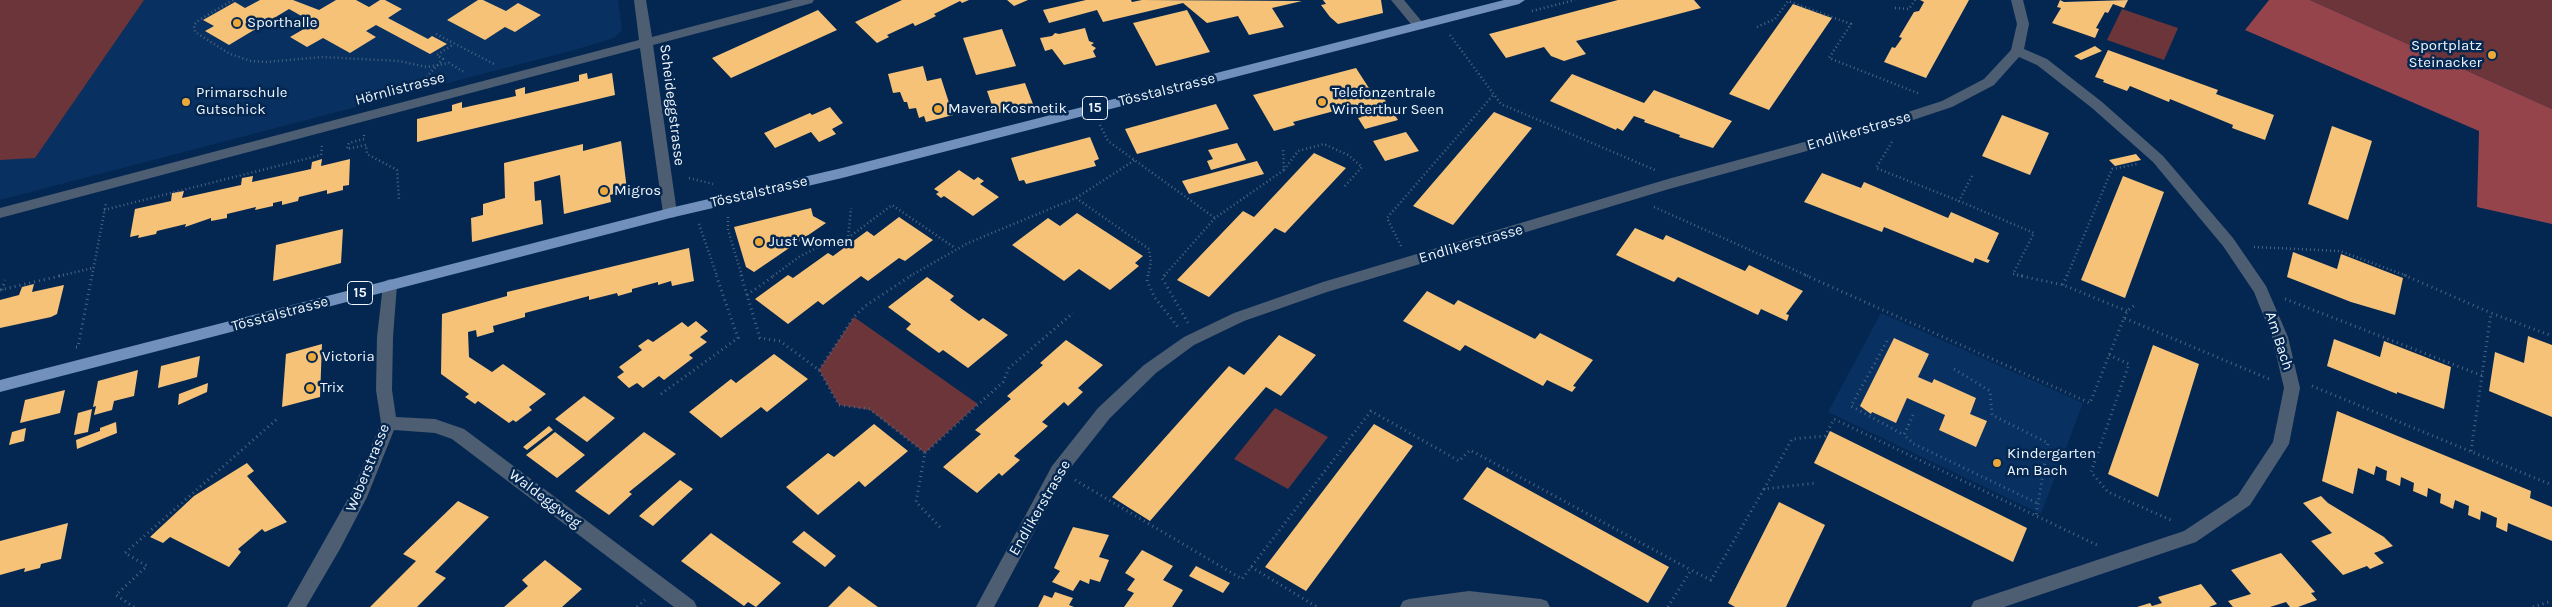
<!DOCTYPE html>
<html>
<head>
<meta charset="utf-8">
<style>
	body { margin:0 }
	canvas { display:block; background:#032751 }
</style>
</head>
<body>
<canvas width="2552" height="607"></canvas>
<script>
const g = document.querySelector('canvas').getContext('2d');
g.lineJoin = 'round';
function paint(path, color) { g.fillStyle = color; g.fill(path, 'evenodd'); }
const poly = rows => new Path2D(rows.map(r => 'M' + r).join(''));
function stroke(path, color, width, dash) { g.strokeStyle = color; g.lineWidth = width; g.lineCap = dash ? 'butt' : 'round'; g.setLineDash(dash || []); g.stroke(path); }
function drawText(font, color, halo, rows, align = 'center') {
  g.font = font + ' Karla,sans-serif'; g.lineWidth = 5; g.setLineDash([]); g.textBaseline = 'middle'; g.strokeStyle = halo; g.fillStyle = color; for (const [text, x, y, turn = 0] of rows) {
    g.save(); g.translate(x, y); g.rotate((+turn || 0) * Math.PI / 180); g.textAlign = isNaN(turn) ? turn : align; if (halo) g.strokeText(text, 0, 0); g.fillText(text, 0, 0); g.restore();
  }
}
paint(poly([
	[0,0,618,0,622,30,614,38,578,49,0,200],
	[1881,313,2083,403,2041,514,1828,412]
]), '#083060');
paint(poly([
	[0,0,144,0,35,158,0,160],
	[2310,0,2552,0,2552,109],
	[2122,9,2178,28,2164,60,2107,40],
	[854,317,978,404,925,453,870,410,839,405,819,370],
	[1275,408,1328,437,1288,489,1234,459]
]), '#6b3539');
paint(poly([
	[2269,0,2310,0,2552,109,2552,224,2477,207,2479,131,2245,30]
]), '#96444c');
paint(poly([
	[260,0,293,0,319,10,336,0,356,0,369,7,380,0,385,0,402,9,388,18,428,39,432,36,447,44,430,54,376,25,366,31,376,37,350,53,323,38,307,47,290,37,314,23,289,9,229,45,205,31,214,26,203,20,235,2,245,8],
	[478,0,483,0,506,11,518,3,541,15,515,32,505,27,485,40,447,20],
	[902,0,969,0,962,3,960,1,934,14,936,16,926,21,915,26,913,23,887,35,889,37,877,43,855,22],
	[1007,0,1028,0,1014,6],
	[1086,0,1131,0,1132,2,1142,0,1302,1,1272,8,1284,27,1249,35,1238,16,1207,23,1183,3,1103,22,1097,10,1049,23,1043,10],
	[1323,0,1381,0,1383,13,1338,24,1330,17,1321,5,1326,4],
	[1618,0,1694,0,1701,8,1576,41,1586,54,1564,61,1551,56,1544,47,1506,58,1489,34],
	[1920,0,1969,0,1926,78,1884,62,1892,47,1895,48,1902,38,1899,37,1914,12,1919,11,1924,2],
	[2060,0,2064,2,2128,0,2124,8,2113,4,2108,13,2105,12,2096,28,2099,29,2095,38,2052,23,2061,8,2057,7],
	[1793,4,1832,18,1769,110,1729,94],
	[818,10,837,30,731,78,712,58],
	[1187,10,1210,52,1156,66,1133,23],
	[1085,28,1089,41,1094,43,1091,45,1096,48,1093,51,1096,57,1064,65,1052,49,1045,51,1040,38,1052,36,1055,33,1059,34],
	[1002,29,1016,66,976,75,963,38],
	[2095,46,2102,51,2081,60,2074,56],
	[2108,50,2218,90,2216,94,2274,115,2265,140,2232,128,2233,125,2170,99,2169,102,2130,86,2127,91,2103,82,2104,80,2095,77],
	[923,66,927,81,941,78,953,115,926,122,924,116,919,118,916,108,909,109,907,102,904,102,900,92,893,93,888,74],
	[1356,68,1376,99,1383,97,1398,120,1365,129,1358,118,1362,117,1353,106,1293,122,1295,125,1274,131,1253,95],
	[587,73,588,79,612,73,615,95,417,142,417,119,452,111,452,105,462,102,462,108,516,96,515,90,525,87,525,94,579,81,579,75],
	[1572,74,1644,103,1654,90,1732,121,1713,148,1679,137,1680,135,1644,122,1645,120,1634,116,1623,131,1617,128,1616,130,1550,101],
	[1025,83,1033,104,995,114,987,91],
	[1216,104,1229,129,1137,154,1125,129],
	[830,107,843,123,832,129,836,134,819,142,811,132,775,148,764,133,810,113,812,115],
	[1494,112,1532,128,1453,225,1413,206],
	[2002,115,2049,133,2030,175,1982,156],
	[2332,126,2372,141,2348,220,2308,204],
	[1406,132,1419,151,1385,161,1373,141],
	[1090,137,1099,159,1094,161,1096,166,1026,184,1024,180,1019,181,1011,158],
	[621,141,627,190,610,195,611,202,564,214,560,175,534,182,535,201,541,200,543,224,472,242,471,218,483,215,483,204,505,198,504,163,583,144,583,151],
	[1237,143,1246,160,1211,170,1207,161,1213,159,1208,150],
	[1314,153,1346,168,1285,233,1275,228,1209,297,1177,280,1243,211,1254,217],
	[2136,154,2141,160,2115,166,2109,160],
	[322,159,321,166,350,159,349,185,343,186,343,190,327,194,327,190,299,197,298,201,282,205,282,201,273,203,273,206,255,210,256,207,227,214,227,218,211,221,211,218,185,227,186,224,157,231,156,234,138,238,139,235,130,237,135,209,171,201,172,193,184,191,182,198,241,185,242,178,253,176,252,182,311,169,312,162],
	[1257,161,1264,174,1189,194,1182,181],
	[959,170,974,180,978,177,984,181,980,184,999,197,973,216,944,196,941,198,936,194,939,192,934,189],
	[1822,173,1861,188,1864,182,1948,218,1951,212,1999,233,1987,259,1990,260,1988,263,1975,258,1973,263,1884,227,1882,232,1804,202],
	[2123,176,2164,192,2125,298,2081,280],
	[811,208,813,216,826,223,754,272,746,267,734,227],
	[1077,213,1143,256,1135,263,1139,266,1110,290,1079,269,1064,281,1012,245,1048,218,1060,226],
	[899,217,933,240,905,261,899,258,868,281,861,276,823,305,818,301,788,324,755,299,788,275,793,278,828,253,833,256,867,231,874,236],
	[1635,228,1663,240,1666,235,1745,271,1749,265,1803,291,1786,314,1789,315,1787,321,1761,309,1758,315,1678,277,1674,282,1616,255],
	[343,229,341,263,273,281,276,245],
	[689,248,694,281,672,286,671,281,658,285,658,282,632,289,632,292,618,296,617,293,589,300,589,296,525,313,525,317,493,326,494,332,477,337,476,330,468,332,469,357,492,372,503,364,546,394,529,407,532,410,516,422,513,420,509,423,478,401,475,404,465,397,469,394,441,374,442,314,507,296,507,292],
	[2293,252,2337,269,2341,254,2403,278,2395,315,2351,302,2287,277],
	[927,277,954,296,950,300,962,309,979,321,983,318,1008,335,968,368,943,350,939,353,906,329,911,324,888,307],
	[34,284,32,292,64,285,57,314,51,317,0,328,0,300,19,295,22,287],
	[1427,291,1454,305,1458,300,1535,339,1540,333,1593,360,1573,386,1576,387,1572,392,1547,380,1543,386,1465,345,1460,351,1403,321],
	[696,321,708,331,700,337,707,342,689,355,693,358,664,380,659,376,643,388,637,383,629,388,617,377,624,372,619,367,642,350,638,346,648,339,653,342,682,322,688,327],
	[1279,335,1316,355,1281,396,1266,387,1150,521,1112,497,1229,366,1244,375],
	[2528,336,2552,345,2552,417,2489,391,2495,352,2524,363],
	[1894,338,1929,354,1918,377,1932,383,1934,379,1976,398,1970,414,1987,421,1976,447,1939,430,1945,415,1907,398,1896,423,1872,412,1871,414,1860,406],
	[2334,339,2380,357,2384,341,2451,367,2444,409,2397,392,2397,394,2327,366],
	[1066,340,1103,365,1078,388,1083,392,1068,406,1064,402,1042,422,1048,426,1014,456,1020,460,1002,476,999,473,977,493,943,467,981,434,975,430,1011,399,1007,396,1043,365,1040,363],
	[322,344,320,397,282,407,286,354],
	[2153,345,2199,364,2158,497,2108,474],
	[774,354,808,379,767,412,761,407,721,438,689,412,731,379,736,383],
	[200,356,197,377,158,388,161,366],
	[138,370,134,396,114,401,112,410,94,415,96,406,93,407,98,381],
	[208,383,207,392,178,405,179,394],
	[65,390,60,413,20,423,25,400],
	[584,396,615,418,587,442,555,419],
	[92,409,88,432,74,435,78,413],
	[2337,411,2531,491,2530,498,2552,507,2552,541,2508,523,2507,532,2496,527,2497,518,2481,511,2480,520,2468,515,2469,506,2455,500,2453,509,2440,503,2441,494,2428,488,2427,497,2413,491,2414,483,2401,477,2400,486,2386,480,2387,471,2376,466,2374,475,2358,468,2353,494,2322,481],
	[116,422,117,433,77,449,76,440,100,431,100,428],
	[874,424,908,451,865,487,859,481,818,515,786,487,828,453,834,457],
	[1374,424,1413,446,1306,591,1265,567],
	[549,426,553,430,527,450,523,447],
	[26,428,24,441,9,445,12,432],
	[1830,431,2027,528,2013,562,1814,463],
	[555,432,585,455,557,478,526,455],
	[644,432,676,454,629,492,632,494,609,515,575,491],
	[247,463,254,471,247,476,287,522,265,532,262,529,238,549,241,552,229,567,170,537,163,543,150,537,194,496],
	[1487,467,1669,567,1648,603,1463,499],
	[680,480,693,489,653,526,639,516],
	[2321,496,2328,503,2384,537,2393,546,2374,553,2384,563,2370,569,2367,566,2343,575,2311,541,2332,533,2303,503],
	[458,501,489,517,435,572,446,578,417,607,370,607,416,561,403,554],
	[1779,502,1825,525,1786,607,1735,607,1728,603],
	[68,523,61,559,41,564,40,568,24,572,25,568,0,575,0,541],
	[1073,527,1109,535,1099,557,1109,560,1100,582,1090,579,1089,584,1080,580,1073,591,1052,582,1060,571,1054,568],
	[804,531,836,556,825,567,792,542],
	[711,533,781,583,756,607,748,602,744,606,681,561],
	[1142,550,1173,566,1163,580,1183,590,1172,607,1124,607,1134,593,1127,590,1135,579,1125,573],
	[2281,553,2315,592,2311,593,2317,600,2298,607,2290,607,2286,602,2270,607,2233,607,2228,601,2251,594,2231,570],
	[545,560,582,589,562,607,504,607,528,586,522,580],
	[1196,566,1230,583,1223,593,1189,576],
	[2201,584,2217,604,2209,607,2137,607,2150,603,2152,606,2162,603,2158,597],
	[849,586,878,607,828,607],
	[1055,592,1073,598,1069,605,1074,607,1038,607,1044,595,1052,598]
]), '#f6c277');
stroke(poly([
	[233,0,199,20,194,25,195,32,230,54,251,61,267,62,322,57,399,61,427,67,449,63,464,72],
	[1895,8,1909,9,1915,0],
	[1532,11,1575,0],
	[1757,27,1775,19,1788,1,1851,24,1829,58,1920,94],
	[436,34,494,64],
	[1450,35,1501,104,1655,170],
	[421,83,443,59,437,55,454,44],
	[1100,125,1108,141,1215,218],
	[364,135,364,139,349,143,347,149,366,145,367,154,397,170,399,199],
	[1892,142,1876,168,1959,201],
	[1284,170,1298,151,1324,144,1348,155,1362,167,1344,187],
	[1972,176,1959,201,2034,233,2013,274,2022,276],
	[689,178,713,184],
	[1076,198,1149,249,1151,262,1148,276],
	[1654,207,1808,276],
	[104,210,321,155,322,146],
	[728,217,728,230,742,276],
	[699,224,717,276],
	[848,238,892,205,955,248],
	[1401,246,1387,218,1494,94],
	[2254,247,2340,251,2407,276],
	[59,276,93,268],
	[92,276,106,203],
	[773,276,799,257,830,241,848,239,851,208],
	[910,276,968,243,1076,198,1135,160],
	[1164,276,1215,218,1284,170,1283,148],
	[2067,276,2112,169,2137,164]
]), '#4a6584', 2.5, [1, 3]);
stroke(poly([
	[741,275,760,338,780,341,819,370,839,405,870,409,925,453,916,502,940,527],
	[1148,275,1147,281,1155,298,1178,327],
	[1165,275,1162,278,1188,323],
	[1805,275,2090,403,2124,318,2269,379],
	[2017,275,2063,285,2127,311],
	[2404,275,2491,313],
	[2063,285,2067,275],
	[0,290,64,275],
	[2,290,5,280],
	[747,295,775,275],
	[2285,299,2483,376],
	[2124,318,2127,311,2136,304],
	[1887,341,1851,406,1904,435],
	[76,347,78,347,92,275],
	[2109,355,2129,364,2091,472,2108,492,2173,521],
	[1954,369,1990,391,1992,415,2048,443,2036,516],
	[819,370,854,317,865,306,912,275],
	[2312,386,2552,485],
	[661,394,738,338,716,275],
	[1913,415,1904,435,1914,444,2039,504],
	[2471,451,2491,313,2552,336],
	[925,453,1003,382,1009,368,1073,313],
	[1075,480,1242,579,1371,411,1459,461,1470,450,1691,570],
	[1764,489,1792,439,1825,436,1834,419,2099,546],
	[1251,567,1317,607],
	[134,607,116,595,147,566,125,553,277,419],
	[637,607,645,600],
	[1668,607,1691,570,1711,580,1764,489,1816,483],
	[2533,607,2552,601]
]), '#4a6584', 3, [1, 4]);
paint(poly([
	[634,0,646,0,652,37,793,0,814,0,812,3,653,45,677,213,675,217,670,218,663,213,640,48,0,218,0,208,639,40,634,0],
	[1391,0,1404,0,1423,23,1425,26,1423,29,1415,29,1391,0],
	[2011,0,2023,0,2029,24,2024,49,2047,59,2102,102,2163,156,2233,238,2266,286,2288,337,2300,388,2289,444,2250,505,2196,542,2004,607,1971,607,1974,601,2184,531,2238,495,2273,442,2284,388,2272,337,2254,292,2223,246,2153,162,2092,108,2037,65,2019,57,1994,85,1952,107,1883,130,1669,189,1327,292,1244,321,1194,345,1156,373,1110,418,1064,476,994,607,976,607,1052,466,1098,408,1144,365,1184,337,1234,313,1323,282,1668,179,1874,123,1942,101,1984,79,2011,50,2017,24,2011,0],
	[390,279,395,281,397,285,393,337,392,390,396,417,435,419,464,429,694,601,697,607,674,607,452,439,435,433,394,430,367,497,340,549,306,607,287,607,353,490,381,423,376,390,377,337,383,285,385,281,390,279],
	[1469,591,1541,599,1547,601,1550,607,1400,607,1403,601,1409,599,1469,591]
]), '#4d5d72');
paint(poly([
	[1504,0,1525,0,1519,4,842,178,670,218,0,392,0,380,670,208,842,168,1504,0]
]), '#7191bc');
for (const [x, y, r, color] of [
	[237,23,5,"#eca93a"],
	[2492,55,5,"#eca93a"],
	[186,102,5,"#eca93a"],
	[1322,102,5,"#eca93a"],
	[938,109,5,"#eca93a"],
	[604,191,5,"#eca93a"],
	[759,242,5,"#eca93a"],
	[312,357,5,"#eca93a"],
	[310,388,5,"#eca93a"],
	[1997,463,5,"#eca93a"]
]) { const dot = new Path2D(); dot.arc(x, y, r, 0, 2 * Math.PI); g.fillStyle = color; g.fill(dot); stroke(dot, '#032751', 2); }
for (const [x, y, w] of [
	[1095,108,25],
	[360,293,25]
]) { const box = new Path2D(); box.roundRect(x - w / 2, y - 11.5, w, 23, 4); g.fillStyle = '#032751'; g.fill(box); stroke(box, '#f0f5fa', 1); }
drawText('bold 14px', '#f0f5fa', null, [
	["15",1095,108],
	["15",360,293]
]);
drawText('15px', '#f0f5fa', '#032751', [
	["Sporthalle",247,23],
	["Sportplatz",2482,46,"right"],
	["Steinacker",2482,63,"right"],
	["Primarschule",196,93],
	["Gutschick",196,110],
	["Telefonzentrale",1332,93],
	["Winterthur Seen",1332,110],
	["Mavera Kosmetik",948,109],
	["Migros",614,191],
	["Just Women",769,242],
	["Victoria",322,357],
	["Trix",320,388],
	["Kindergarten",2007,454],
	["Am Bach",2007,471]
], 'left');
drawText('15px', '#f0f5fa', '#032751', [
	["Hörnlistrasse",400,89,-15],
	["Tösstalstrasse",1167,90,-14],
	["Scheideggstrasse",672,105,83],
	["Endlikerstrasse",1859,131,-16],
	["Tösstalstrasse",759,192,-13],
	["Endlikerstrasse",1471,244,-16],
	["Tösstalstrasse",280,314,-15],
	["Am Bach",2279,341,72],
	["Weberstrasse",368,468,-68],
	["Waldeggweg",545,499,37],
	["Endlikerstrasse",1040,508,-60]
]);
</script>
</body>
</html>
